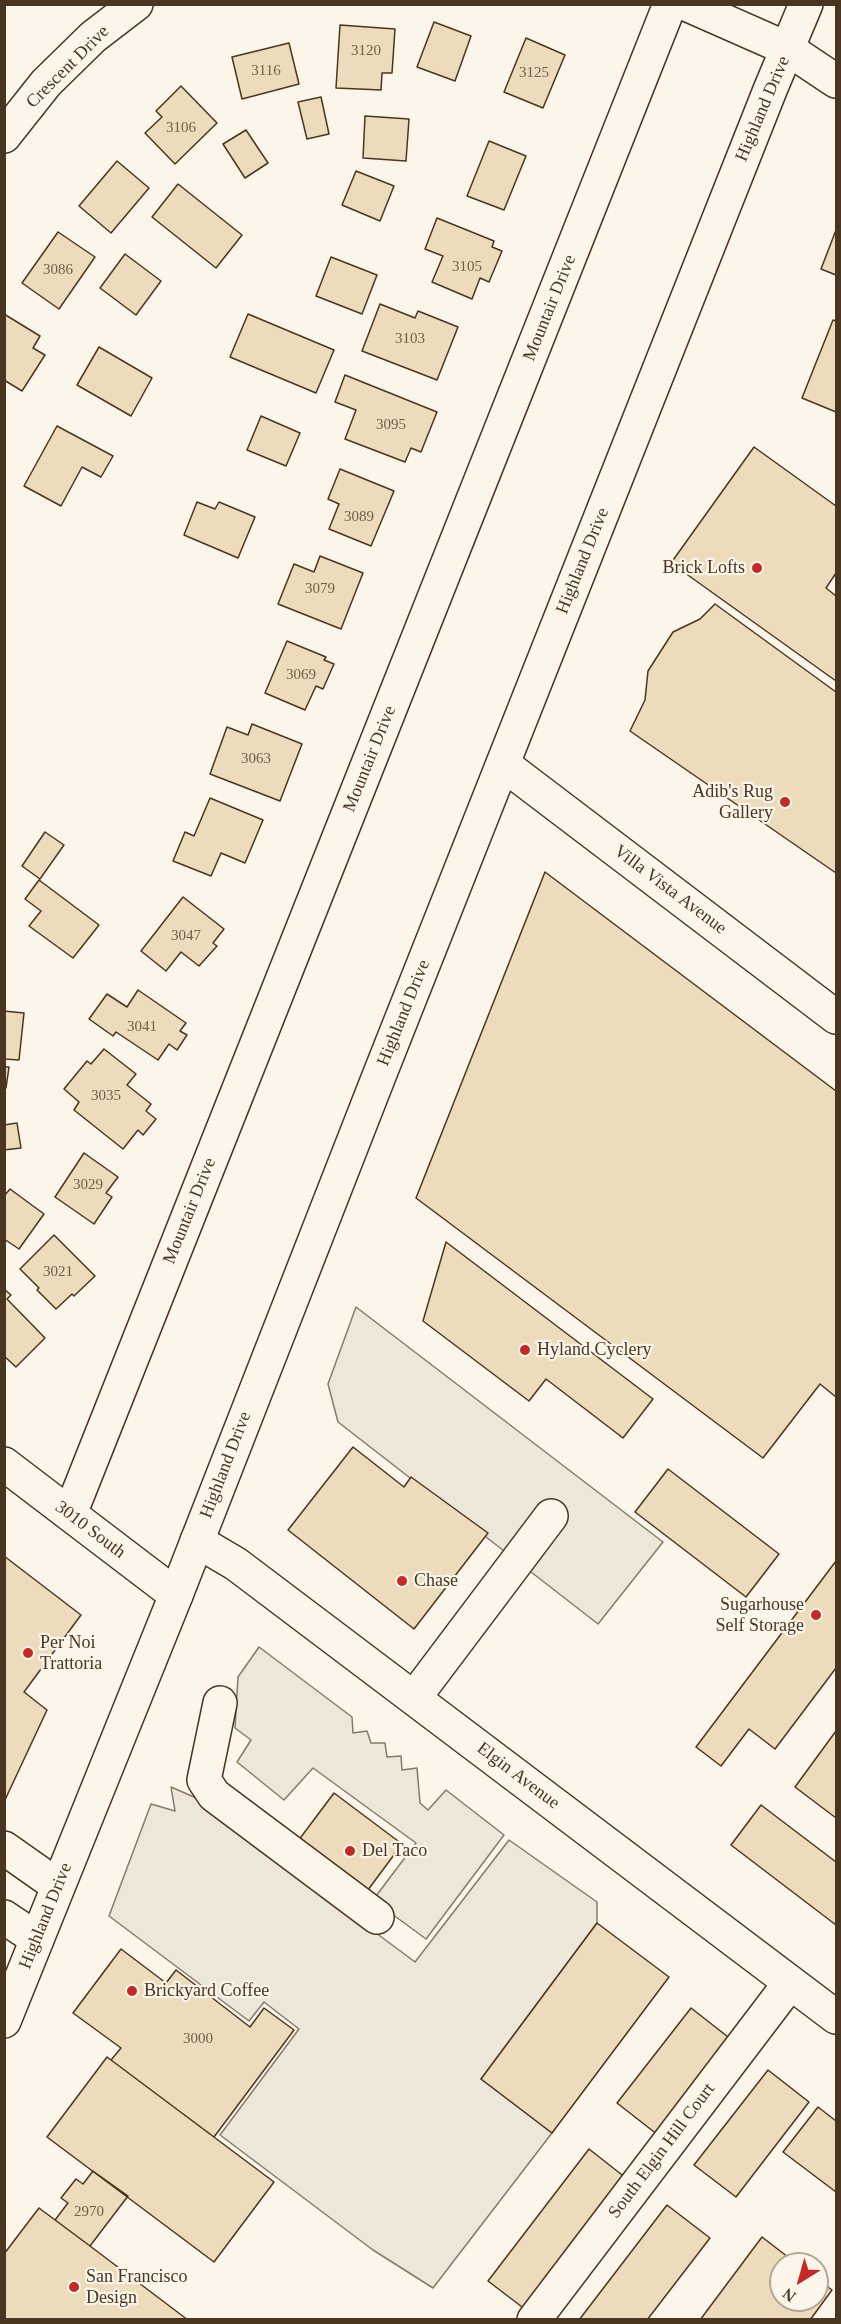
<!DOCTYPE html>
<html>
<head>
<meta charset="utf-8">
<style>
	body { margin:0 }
	#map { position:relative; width:841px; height:2324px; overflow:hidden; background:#fbf6e9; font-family:"Times New Roman",serif }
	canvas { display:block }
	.frame { position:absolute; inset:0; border:6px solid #4a3520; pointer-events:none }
	.north { position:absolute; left:769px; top:2252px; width:60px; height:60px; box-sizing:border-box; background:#fbf6e9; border:2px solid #b4a999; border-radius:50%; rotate:217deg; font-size:16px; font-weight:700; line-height:24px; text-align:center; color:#4a3520 }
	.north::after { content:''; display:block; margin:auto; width:21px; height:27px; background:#c62828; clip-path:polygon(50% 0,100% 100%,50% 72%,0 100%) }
</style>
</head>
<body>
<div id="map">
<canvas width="841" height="2324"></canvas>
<div class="frame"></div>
<div class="north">N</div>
</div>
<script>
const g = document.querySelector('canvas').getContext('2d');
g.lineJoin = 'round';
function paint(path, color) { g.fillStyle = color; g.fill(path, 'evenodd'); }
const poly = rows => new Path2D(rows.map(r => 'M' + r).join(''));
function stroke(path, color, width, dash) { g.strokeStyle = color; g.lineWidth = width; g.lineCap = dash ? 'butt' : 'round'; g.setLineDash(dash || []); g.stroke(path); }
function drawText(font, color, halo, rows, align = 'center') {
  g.font = font + ' "Times New Roman",serif'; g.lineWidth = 4.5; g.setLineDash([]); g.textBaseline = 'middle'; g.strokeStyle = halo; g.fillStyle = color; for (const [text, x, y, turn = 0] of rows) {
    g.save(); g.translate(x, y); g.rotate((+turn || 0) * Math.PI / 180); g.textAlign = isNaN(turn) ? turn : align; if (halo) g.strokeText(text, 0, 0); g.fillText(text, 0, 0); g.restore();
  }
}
const parking = poly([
	[356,1307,663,1542,598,1624,338,1422,328,1384,356,1307],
	[259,1647,352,1717,353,1733,367,1731,371,1743,385,1743,387,1757,401,1756,402,1770,417,1768,420,1803,428,1810,446,1790,504,1835,426,1939,373,1900,416,1843,313,1768,284,1800,237,1762,251,1740,235,1728,238,1677,259,1647],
	[171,1787,194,1797,415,1962,509,1840,597,1902,597,1923,481,2079,552,2133,433,2288,373,2250,220,2135,299,2029,264,2002,249,2021,109,1916,151,1804,175,1811,171,1787]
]);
paint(parking, '#ede7d9');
stroke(parking, '#887966', 1.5);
const building = poly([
	[434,22,471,36,455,81,417,67,434,22],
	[340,25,395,29,392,73,382,73,381,90,336,88,340,25],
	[526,38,565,55,543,108,504,92,526,38],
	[289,43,299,84,242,99,232,57,289,43],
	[181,86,217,123,175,164,145,133,162,117,156,111,181,86],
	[321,97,329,134,307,139,298,102,321,97],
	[365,116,409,119,406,161,363,158,365,116],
	[246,130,268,163,245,178,223,144,246,130],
	[489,141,526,156,504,210,467,196,489,141],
	[117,161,149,188,111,233,79,206,117,161],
	[356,171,394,186,380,221,342,205,356,171],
	[178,184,242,235,216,268,152,217,178,184],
	[437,218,494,241,492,247,502,251,489,282,480,278,472,299,432,282,443,256,425,249,437,218],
	[836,230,836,275,821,269,836,230],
	[58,232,95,257,59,309,22,283,58,232],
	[125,254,161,281,136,315,100,288,125,254],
	[331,257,377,275,362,314,316,296,331,257],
	[380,304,415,318,418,311,458,327,437,380,362,351,380,304],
	[4,314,40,336,33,348,45,355,22,391,4,380,4,314],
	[248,314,334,350,316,393,230,357,248,314],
	[833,320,836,321,836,412,802,398,833,320],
	[99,347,152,378,131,416,77,385,99,347],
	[345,375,437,412,421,452,411,448,405,462,345,439,356,410,335,402,345,375],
	[261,416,300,433,286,466,247,450,261,416],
	[57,426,113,456,101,477,82,467,61,506,24,486,57,426],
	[754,447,836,506,836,573,826,588,836,596,836,681,671,563,754,447],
	[340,469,394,491,371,546,329,529,339,504,328,499,340,469],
	[197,502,215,509,219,502,255,517,238,558,184,535,197,502],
	[320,556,363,573,341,629,278,604,294,564,314,572,320,556],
	[715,604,836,692,836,873,630,731,645,700,648,671,673,632,700,619,715,604],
	[287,641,326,657,324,660,334,664,323,689,316,686,305,710,265,693,287,641],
	[252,724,302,744,280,801,210,774,227,727,248,735,252,724],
	[210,798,263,820,245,863,221,853,211,876,173,861,185,832,194,836,210,798],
	[45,832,64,845,40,879,22,866,45,832],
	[545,872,836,1091,836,1397,820,1384,763,1458,416,1198,545,872],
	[39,880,99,925,73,958,29,926,41,911,25,899,39,880],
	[183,897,224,929,213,943,217,946,199,966,181,952,166,971,141,951,183,897],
	[138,990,186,1023,180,1031,187,1035,177,1050,169,1044,158,1060,116,1032,113,1036,89,1019,107,994,127,1007,138,990],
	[4,1011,24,1013,19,1060,4,1059,4,1011],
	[104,1049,136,1074,127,1085,151,1104,146,1111,156,1119,143,1135,138,1130,123,1149,74,1110,79,1102,64,1089,87,1061,91,1064,104,1049],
	[4,1067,9,1067,6,1088,4,1088,4,1067],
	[17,1123,21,1148,4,1150,4,1125,17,1123],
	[84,1153,118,1177,106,1193,112,1197,94,1224,55,1197,84,1153],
	[10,1189,44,1214,19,1249,4,1239,4,1196,10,1189],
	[54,1235,95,1276,74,1296,72,1294,56,1309,37,1290,39,1288,20,1269,54,1235],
	[446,1242,653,1399,623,1438,546,1379,529,1401,423,1321,446,1242],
	[4,1289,11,1295,7,1299,45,1338,16,1367,4,1356,4,1289],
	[353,1447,404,1487,411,1477,488,1533,414,1629,288,1530,353,1447],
	[668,1469,779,1554,746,1597,635,1512,668,1469],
	[4,1556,81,1615,24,1692,47,1710,4,1802,4,1556],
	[836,1561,836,1668,775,1749,749,1729,721,1766,696,1747,836,1561],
	[836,1731,836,1818,795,1787,836,1731],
	[334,1793,402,1844,362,1898,295,1845,334,1793],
	[761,1805,836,1862,836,1925,731,1845,761,1805],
	[597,1923,669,1977,552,2133,481,2079,597,1923],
	[121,1949,166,1983,176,1970,250,2027,264,2008,294,2030,214,2137,111,2060,121,2048,73,2013,121,1949],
	[691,2008,732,2040,658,2135,617,2103,691,2008],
	[107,2057,274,2182,214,2262,47,2137,107,2057],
	[768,2070,809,2102,736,2197,694,2165,768,2070],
	[818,2107,836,2121,836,2192,783,2152,818,2107],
	[589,2149,631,2182,530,2313,488,2281,589,2149],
	[93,2171,128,2196,90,2246,55,2220,68,2203,61,2198,76,2179,83,2184,93,2171],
	[667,2205,710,2238,647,2320,579,2320,667,2205],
	[39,2208,90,2246,188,2320,4,2320,4,2254,39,2208],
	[762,2237,797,2264,781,2264,781,2300,817,2300,817,2279,832,2290,810,2320,700,2320,762,2237]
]);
paint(building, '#ecdcbc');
stroke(building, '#4a3520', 1.5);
const minor = poly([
	[686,4,788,49,836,81],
	[4,136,46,83,93,37,136,4],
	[503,764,836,1017],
	[4,1464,176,1595],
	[70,1514,670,4],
	[197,1541,236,1564,836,2017],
	[414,1698,551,1516],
	[220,1703,204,1780,214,1795,377,1917],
	[4,1848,58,1886],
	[4,1917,37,1939],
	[534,2320,790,1983]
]);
const major = poly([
	[4,2021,176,1595,379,1076,770,90,806,4]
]);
stroke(minor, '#4a3520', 36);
stroke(major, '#4a3520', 36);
stroke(minor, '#fbf6e9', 33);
stroke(major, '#fbf6e9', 33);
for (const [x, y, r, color] of [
	[757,568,6,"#c62828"],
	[785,802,6,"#c62828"],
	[525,1350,6,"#c62828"],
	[402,1581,6,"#c62828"],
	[816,1615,6,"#c62828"],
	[28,1653,6,"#c62828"],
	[350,1851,6,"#c62828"],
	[132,1991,6,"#c62828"],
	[74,2287,6,"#c62828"]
]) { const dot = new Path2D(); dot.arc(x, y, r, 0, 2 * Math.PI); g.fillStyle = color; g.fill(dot); stroke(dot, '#fbf6e9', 2); }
drawText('15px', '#725f47', null, [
	["3120",366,51],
	["3116",266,71],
	["3125",534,73],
	["3106",181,128],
	["3105",467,267],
	["3086",58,270],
	["3103",410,339],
	["3095",391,425],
	["3089",359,517],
	["3079",320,589],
	["3069",301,675],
	["3063",256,759],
	["3047",186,936],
	["3041",142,1027],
	["3035",106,1096],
	["3029",88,1185],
	["3021",58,1272],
	["3000",198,2039],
	["2970",89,2212]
]);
drawText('18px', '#4a3520', '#fbf6e9', [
	["Crescent Drive",68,67,-45],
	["Highland Drive",763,109,-67],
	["Mountair Drive",550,308,-68],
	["Highland Drive",583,561,-68],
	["Mountair Drive",370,759,-68],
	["Villa Vista Avenue",670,890,37],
	["Highland Drive",404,1013,-68],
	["Mountair Drive",190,1211,-68],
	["Highland Drive",226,1465,-69],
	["3010 South",90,1530,37],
	["Elgin Avenue",518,1776,37],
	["Highland Drive",46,1916,-68],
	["South Elgin Hill Court",662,2151,-53]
]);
drawText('18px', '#4a3520', '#fbf6e9', [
	["Brick Lofts",745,568,"right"],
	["Adib's Rug",773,792,"right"],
	["Gallery",773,813,"right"],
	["Hyland Cyclery",537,1350],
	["Chase",414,1581],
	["Sugarhouse",804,1605,"right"],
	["Self Storage",804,1626,"right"],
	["Per Noi",40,1643],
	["Trattoria",40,1664],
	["Del Taco",362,1851],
	["Brickyard Coffee",144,1991],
	["San Francisco",86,2277],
	["Design",86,2298]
], 'left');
</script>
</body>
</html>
